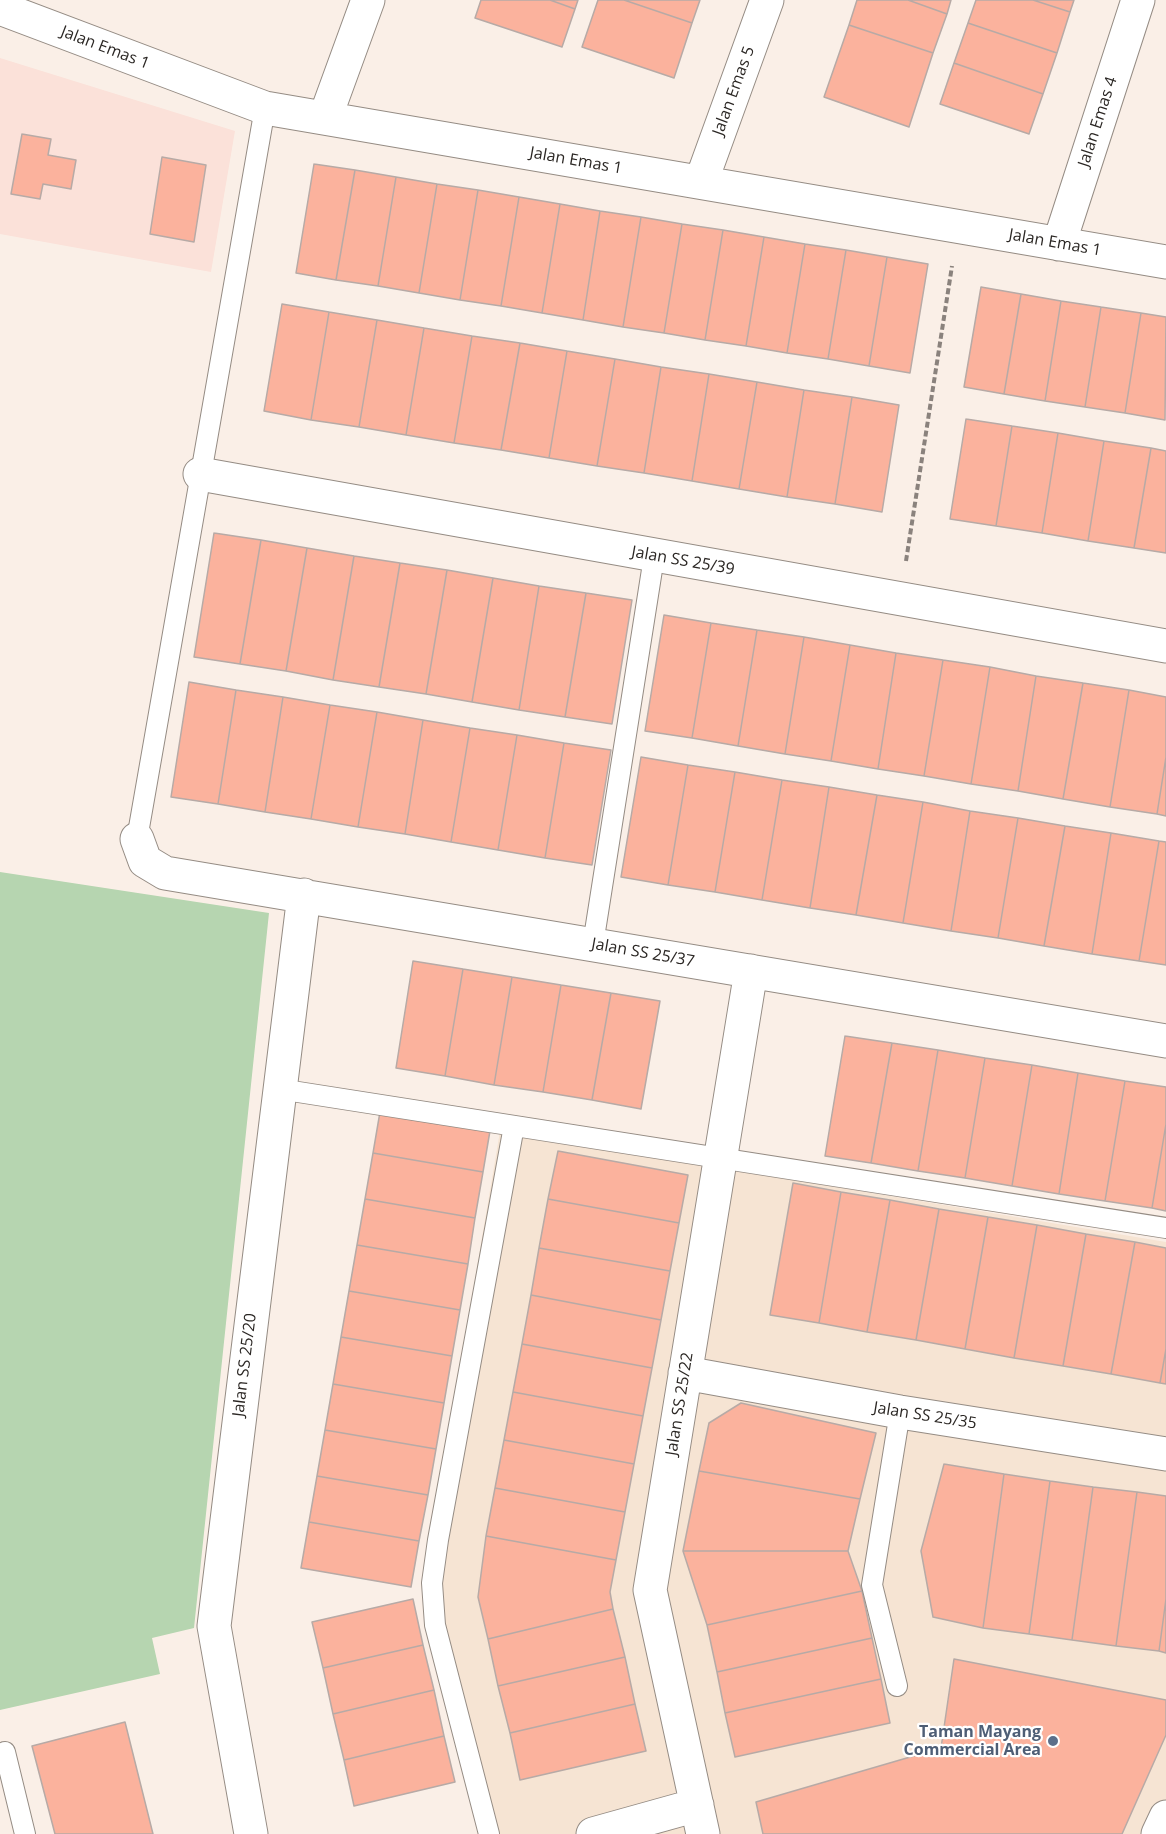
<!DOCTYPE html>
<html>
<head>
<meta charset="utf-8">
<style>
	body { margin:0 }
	canvas { display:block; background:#faefe7 }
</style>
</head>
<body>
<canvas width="1166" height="1834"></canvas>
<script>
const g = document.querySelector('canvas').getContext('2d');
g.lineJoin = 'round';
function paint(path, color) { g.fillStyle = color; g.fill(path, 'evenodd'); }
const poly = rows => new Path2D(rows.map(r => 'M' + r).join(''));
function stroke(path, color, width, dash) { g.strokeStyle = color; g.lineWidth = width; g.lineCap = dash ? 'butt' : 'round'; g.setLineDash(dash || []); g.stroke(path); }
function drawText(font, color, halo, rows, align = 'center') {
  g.font = font + ' "Open Sans",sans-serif'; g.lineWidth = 4.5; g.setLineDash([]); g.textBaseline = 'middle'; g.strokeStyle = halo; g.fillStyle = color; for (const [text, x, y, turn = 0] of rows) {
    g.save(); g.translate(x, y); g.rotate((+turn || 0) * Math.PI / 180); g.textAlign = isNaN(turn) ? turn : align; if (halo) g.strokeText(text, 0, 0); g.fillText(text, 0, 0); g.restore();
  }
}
paint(poly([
	[500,1131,1166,1242,1166,1834,480,1834,422,1593]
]), '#f6e4d3');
paint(poly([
	[0,58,235,131,211,272,0,234]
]), '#fbe1d9');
paint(poly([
	[0,872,269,913,194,1628,152,1638,160,1674,0,1710]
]), '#b6d5b0');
const building = poly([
	[481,0,550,0,575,9,562,47,475,18,481,0],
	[550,0,578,0,575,9,550,0],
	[598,0,624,0,692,23,674,78,582,47,598,0],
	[624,0,700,0,692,23,624,0],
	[857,0,908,0,947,14,933,53,849,25,857,0],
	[908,0,951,0,947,14,908,0],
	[976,0,1033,0,1070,12,1057,53,968,23,976,0],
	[1033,0,1074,0,1070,12,1033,0],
	[968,23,1057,53,1043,94,954,63,968,23],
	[849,25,933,53,909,127,824,97,849,25],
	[954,63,1043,94,1029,134,940,104,954,63],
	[22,134,51,139,48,155,76,160,71,189,43,184,40,199,11,194,22,134],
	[162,157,206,165,194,242,150,234,162,157],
	[314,164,355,170,336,280,296,273,314,164],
	[355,170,396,177,378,286,336,280,355,170],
	[396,177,437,184,419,293,378,286,396,177],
	[437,184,478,190,460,300,419,293,437,184],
	[478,190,519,197,501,306,460,300,478,190],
	[519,197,560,204,542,313,501,306,519,197],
	[560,204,600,211,583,320,542,313,560,204],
	[600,211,641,217,623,327,583,320,600,211],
	[641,217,682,224,664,333,623,327,641,217],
	[682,224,723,230,705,340,664,333,682,224],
	[723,230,764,237,746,346,705,340,723,230],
	[764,237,805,244,787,353,746,346,764,237],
	[805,244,846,250,828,359,787,353,805,244],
	[846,250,887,257,869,366,828,359,846,250],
	[887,257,928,264,910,373,869,366,887,257],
	[981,287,1021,294,1004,394,964,387,981,287],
	[1021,294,1061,301,1045,401,1004,394,1021,294],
	[1061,301,1101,307,1085,407,1045,401,1061,301],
	[282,304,329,312,311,420,264,411,282,304],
	[1101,307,1141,313,1125,413,1085,407,1101,307],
	[329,312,377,320,359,427,311,420,329,312],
	[1141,313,1166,317,1165,420,1125,413,1141,313],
	[377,320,424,328,406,435,359,427,377,320],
	[424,328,472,336,454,443,406,435,424,328],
	[472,336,520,343,501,450,454,443,472,336],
	[520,343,567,351,549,458,501,450,520,343],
	[567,351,615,359,597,466,549,458,567,351],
	[615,359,661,367,644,473,597,466,615,359],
	[661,367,709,374,692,481,644,473,661,367],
	[709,374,757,382,739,489,692,481,709,374],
	[757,382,804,390,787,497,739,489,757,382],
	[804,390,852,397,835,504,787,497,804,390],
	[852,397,899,405,882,512,835,504,852,397],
	[966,419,1012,426,996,526,950,519,966,419],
	[1012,426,1058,433,1042,533,996,526,1012,426],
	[1058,433,1104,441,1088,541,1042,533,1058,433],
	[1104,441,1151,448,1134,548,1088,541,1104,441],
	[1151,448,1166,451,1166,553,1134,548,1151,448],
	[214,533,261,540,240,664,194,657,214,533],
	[261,540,307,548,286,671,240,664,261,540],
	[307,548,354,556,333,680,286,671,307,548],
	[354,556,400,563,379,687,333,680,354,556],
	[400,563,447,570,426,694,379,687,400,563],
	[447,570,493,578,472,702,426,694,447,570],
	[493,578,539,586,519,710,472,702,493,578],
	[539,586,586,593,565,717,519,710,539,586],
	[586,593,632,600,612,724,565,717,586,593],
	[664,615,711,623,692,738,645,731,664,615],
	[711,623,757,630,738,746,692,738,711,623],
	[757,630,804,637,785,754,738,746,757,630],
	[804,637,850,645,831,761,785,754,804,637],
	[850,645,896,653,878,769,831,761,850,645],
	[896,653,943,660,924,776,878,769,896,653],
	[943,660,990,667,971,784,924,776,943,660],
	[990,667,1036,676,1018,791,971,784,990,667],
	[1036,676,1083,683,1063,799,1018,791,1036,676],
	[189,682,236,690,218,804,171,797,189,682],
	[1083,683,1129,690,1110,807,1063,799,1083,683],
	[236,690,283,697,265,812,218,804,236,690],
	[1129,690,1166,697,1166,757,1157,814,1110,807,1129,690],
	[283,697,330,705,311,819,265,812,283,697],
	[330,705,377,712,358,827,311,819,330,705],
	[377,712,423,720,405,834,358,827,377,712],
	[423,720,470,728,451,842,405,834,423,720],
	[470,728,517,735,498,850,451,842,470,728],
	[517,735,564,743,545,858,498,850,517,735],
	[564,743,611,750,592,865,545,858,564,743],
	[641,757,688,765,668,885,621,877,641,757],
	[1166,757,1166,816,1157,814,1166,757],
	[688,765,735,772,715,892,668,885,688,765],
	[735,772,782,780,762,900,715,892,735,772],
	[782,780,829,787,810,908,762,900,782,780],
	[829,787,877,795,856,915,810,908,829,787],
	[877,795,923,802,903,923,856,915,877,795],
	[923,802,970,811,951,931,903,923,923,802],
	[970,811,1018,818,998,938,951,931,970,811],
	[1018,818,1065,826,1044,946,998,938,1018,818],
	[1065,826,1111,833,1092,954,1044,946,1065,826],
	[1111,833,1159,841,1139,961,1092,954,1111,833],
	[1159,841,1166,842,1166,965,1139,961,1159,841],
	[413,961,463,969,445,1076,396,1068,413,961],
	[463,969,512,977,494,1085,445,1076,463,969],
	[512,977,561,985,543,1092,494,1085,512,977],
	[561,985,611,993,592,1100,543,1092,561,985],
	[611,993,660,1001,641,1109,592,1100,611,993],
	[845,1036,892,1043,871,1163,825,1156,845,1036],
	[892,1043,938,1050,918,1171,871,1163,892,1043],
	[938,1050,985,1058,965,1178,918,1171,938,1050],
	[985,1058,1032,1065,1012,1186,965,1178,985,1058],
	[1032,1065,1078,1073,1059,1194,1012,1186,1032,1065],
	[1078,1073,1125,1081,1105,1201,1059,1194,1078,1073],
	[1125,1081,1166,1087,1166,1124,1152,1208,1105,1201,1125,1081],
	[381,1106,491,1125,483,1172,373,1153,381,1106],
	[1166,1124,1166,1211,1152,1208,1166,1124],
	[558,1151,688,1175,679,1223,548,1199,558,1151],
	[373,1153,483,1172,475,1218,365,1199,373,1153],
	[793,1183,841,1192,819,1323,770,1315,793,1183],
	[841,1192,890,1200,867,1332,819,1323,841,1192],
	[365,1199,475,1218,468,1264,357,1245,365,1199],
	[548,1199,679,1223,670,1271,539,1248,548,1199],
	[890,1200,939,1209,916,1340,867,1332,890,1200],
	[939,1209,988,1217,965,1349,916,1340,939,1209],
	[988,1217,1037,1225,1014,1358,965,1349,988,1217],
	[1037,1225,1086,1234,1063,1366,1014,1358,1037,1225],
	[1086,1234,1135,1242,1111,1374,1063,1366,1086,1234],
	[1135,1242,1166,1248,1166,1349,1160,1383,1111,1374,1135,1242],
	[357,1245,468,1264,460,1310,349,1291,357,1245],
	[539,1248,670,1271,661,1320,531,1295,539,1248],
	[349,1291,460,1310,452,1356,341,1337,349,1291],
	[531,1295,661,1320,652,1368,522,1344,531,1295],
	[341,1337,452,1356,444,1403,333,1384,341,1337],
	[522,1344,652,1368,643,1416,513,1392,522,1344],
	[1166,1349,1166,1384,1160,1383,1166,1349],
	[333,1384,444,1403,436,1449,325,1430,333,1384],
	[513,1392,643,1416,634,1464,504,1440,513,1392],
	[741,1403,876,1433,860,1499,699,1471,709,1423,741,1403],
	[325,1430,436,1449,428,1495,317,1476,325,1430],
	[504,1440,634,1464,625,1512,495,1488,504,1440],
	[944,1464,1004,1474,983,1628,933,1617,921,1551,944,1464],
	[699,1471,860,1499,848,1551,683,1551,699,1471],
	[1004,1474,1050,1481,1029,1634,983,1628,1004,1474],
	[317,1476,428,1495,419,1541,309,1522,317,1476],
	[1050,1481,1093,1487,1072,1640,1029,1634,1050,1481],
	[1093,1487,1137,1492,1116,1646,1072,1640,1093,1487],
	[495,1488,625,1512,616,1560,486,1536,495,1488],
	[1137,1492,1166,1496,1166,1599,1159,1651,1116,1646,1137,1492],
	[309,1522,419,1541,411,1587,301,1568,309,1522],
	[486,1536,616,1560,610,1592,613,1609,488,1639,478,1597,486,1536],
	[683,1551,848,1551,862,1591,707,1625,683,1551],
	[862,1591,872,1638,717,1672,707,1625,862,1591],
	[413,1599,423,1645,323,1668,312,1622,413,1599],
	[1166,1599,1166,1653,1159,1651,1166,1599],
	[613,1609,625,1657,498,1686,488,1639,613,1609],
	[872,1638,881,1679,725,1713,717,1672,872,1638],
	[423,1645,434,1690,333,1714,323,1668,423,1645],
	[625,1657,635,1704,510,1733,498,1686,625,1657],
	[954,1659,1166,1700,1166,1735,1122,1834,763,1834,756,1802,941,1748,954,1659],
	[881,1679,890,1723,735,1757,725,1713,881,1679],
	[434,1690,444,1736,344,1760,333,1714,434,1690],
	[635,1704,646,1751,520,1780,510,1733,635,1704],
	[125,1722,153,1834,55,1834,32,1746,125,1722],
	[444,1736,455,1782,354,1806,344,1760,444,1736]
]);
paint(building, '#fbb29d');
stroke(building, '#b7aaa6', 1.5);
const service = poly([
	[137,839,265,108],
	[593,944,654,557],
	[279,1089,1166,1228],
	[897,1686,872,1585,900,1412],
	[5,1752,25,1834],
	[489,1834,435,1625,432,1583,438,1540,514,1126]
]);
const minor = poly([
	[0,8,265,108,1166,262],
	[325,118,368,0],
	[701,182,767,0],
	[1059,244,1138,0],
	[200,474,1166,646],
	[137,839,145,861,165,873,1166,1041],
	[685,1373,900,1412,1166,1454],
	[251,1834,214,1626,304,895],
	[593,1834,697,1805],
	[703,1834,650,1590,751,971],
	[1158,1834,1166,1817]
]);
stroke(service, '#958c84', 22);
stroke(minor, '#958c84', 35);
stroke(poly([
	[906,561,952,266]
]), '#8a827d', 4, [6, 3]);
stroke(service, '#fff', 20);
stroke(minor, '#fff', 33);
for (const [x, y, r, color] of [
	[1053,1741,6,"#5c6f8a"]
]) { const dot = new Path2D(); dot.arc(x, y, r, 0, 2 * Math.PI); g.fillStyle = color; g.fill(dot); stroke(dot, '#fff', 2); }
drawText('16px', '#2b2724', '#fff', [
	["Jalan Emas 1",105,48,21],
	["Jalan Emas 5",734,91,-70],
	["Jalan Emas 4",1098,122,-72],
	["Jalan Emas 1",576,161,10],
	["Jalan Emas 1",1055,243,10],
	["Jalan SS 25/39",683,561,10],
	["Jalan SS 25/37",643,953,10],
	["Jalan SS 25/20",245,1365,-83],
	["Jalan SS 25/22",680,1404,-81],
	["Jalan SS 25/35",925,1416,9]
]);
drawText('bold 16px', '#4e5e75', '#fff', [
	["Taman Mayang",1041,1732],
	["Commercial Area",1041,1750]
], 'right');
</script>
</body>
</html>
